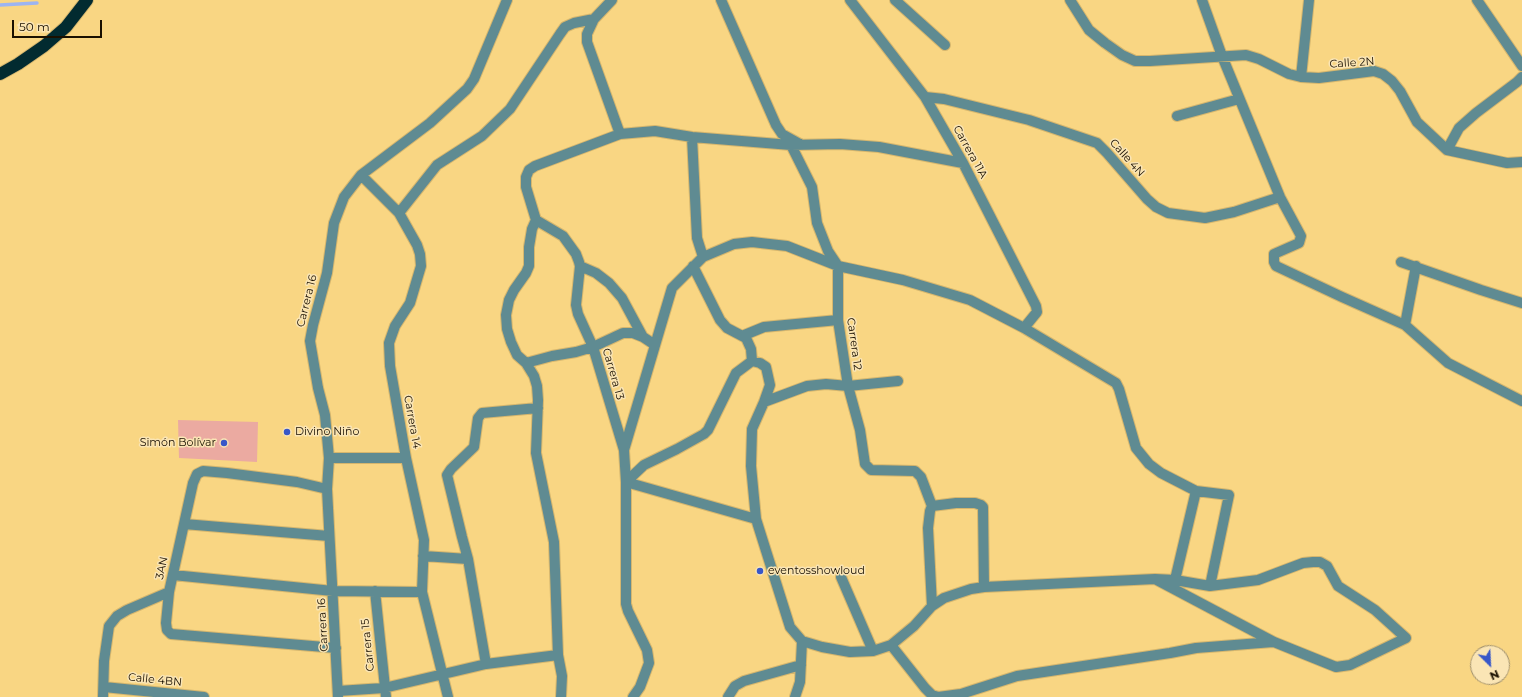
<!DOCTYPE html>
<html>
<head>
<meta charset="utf-8">
<style>
	body { margin:0 }
	#map { position:relative; width:1522px; height:697px; overflow:hidden; background:#f9d683; font-family:Montserrat,sans-serif }
	canvas { display:block }
	.north { position:absolute; left:1470px; top:645px; width:40px; height:40px; box-sizing:border-box; background:#fae5b5; border:1px solid #a0906d; border-radius:50%; rotate:156deg; font-size:11px; font-weight:700; line-height:16px; text-align:center; color:#1a1000 }
	.north::after { content:''; display:block; margin:auto; width:14px; height:18px; background:#3857c8; clip-path:polygon(50% 0,100% 100%,50% 72%,0 100%) }
	.scale { position:absolute; left:12px; top:20px; width:90px; height:18px; box-sizing:border-box; border:2px solid #1a1000; border-top:0; padding-left:5px; font-size:12px; line-height:14px; white-space:nowrap; color:#1a1000; -webkit-text-stroke:3px #fae5b5; paint-order:stroke }
</style>
</head>
<body>
<div id="map">
<canvas width="1522" height="697"></canvas>
<div class="north">N</div>
<div class="scale">50 m</div>
</div>
<script>
const g = document.querySelector('canvas').getContext('2d');
g.lineJoin = 'round';
function paint(path, color) { g.fillStyle = color; g.fill(path, 'evenodd'); }
const poly = rows => new Path2D(rows.map(r => 'M' + r).join(''));
function stroke(path, color, width, dash) { g.strokeStyle = color; g.lineWidth = width; g.lineCap = dash ? 'butt' : 'round'; g.setLineDash(dash || []); g.stroke(path); }
function drawText(font, color, halo, rows, align = 'center') {
  g.font = font + ' Montserrat,sans-serif'; g.lineWidth = 3; g.setLineDash([]); g.textBaseline = 'middle'; g.strokeStyle = halo; g.fillStyle = color; for (const [text, x, y, turn = 0] of rows) {
    g.save(); g.translate(x, y); g.rotate((+turn || 0) * Math.PI / 180); g.textAlign = isNaN(turn) ? turn : align; if (halo) g.strokeText(text, 0, 0); g.fillText(text, 0, 0); g.restore();
  }
}
paint(poly([
	[178,420,258,422,257,462,179,458]
]), '#ebaaa1');
stroke(poly([
	[0,5,37,3]
]), '#9cb4f2', 3.5);
const minor = poly([
	[612,0,594,19,587,34,587,42,620,134],
	[721,0,776,125,782,134,800,144],
	[850,0,925,97,963,163,1036,306,1037,312,1024,328],
	[895,0,945,45],
	[1070,0,1089,30,1105,43,1122,55,1135,61,1150,61,1246,55,1259,59,1289,74,1301,77,1319,78,1374,71,1383,74,1392,81,1400,91,1417,122,1447,150,1507,163,1522,162],
	[1202,0,1222,56,1280,197,1301,236,1299,243,1274,254,1274,262,1276,266,1342,297,1405,325,1448,363,1522,401],
	[1477,0,1522,66],
	[1301,77,1309,0],
	[925,97,944,99,1029,120,1097,143,1107,153,1147,199,1156,207,1168,213,1205,218,1234,212,1280,197],
	[1177,116,1239,99],
	[692,137,697,238,703,257],
	[791,145,812,187,817,223,828,251,838,266,838,320,848,386,860,430,865,464,871,470,915,471,921,477,932,506],
	[1447,150,1459,128,1476,113,1517,82,1522,77],
	[361,175,399,213,417,245,420,254,421,266,410,303,395,326,389,343,390,366,406,458,424,540,422,592,448,697],
	[399,213,437,165,482,136,510,109,560,34,565,27,574,23,594,19],
	[536,220,532,229,529,247,529,266,526,273,514,290,509,300,506,315,507,329,511,342,517,355,526,363,534,376,537,386,538,400,536,453,554,542,558,655,562,676,561,697],
	[1401,262,1481,290,1522,303],
	[580,266,596,273,609,283,622,298,643,337],
	[693,266,720,320,727,328,746,338,751,349,752,361],
	[1405,325,1416,266],
	[742,336,764,327,838,320],
	[526,363,552,356,576,352,593,347,623,333,633,333,643,337,655,345],
	[764,402,807,386,826,384,848,386,898,381],
	[624,450,672,288,703,257,734,244,752,242,787,246,838,266,903,280,970,300,1024,328,1116,383,1119,389,1136,448,1149,464,1161,473,1196,491,1229,495,1210,586],
	[329,458,406,458],
	[626,482,644,465,677,449,704,434,708,430,736,373,752,361,760,363,766,367,770,385,764,402,752,429,751,466,756,519,790,627,802,641,822,647,850,652,873,651,891,645,914,626,932,606,944,598,971,589,984,587,1155,579,1175,580,1210,586,1258,580,1303,563,1313,562,1320,562,1327,566,1338,586,1375,610,1406,638,1350,665,1336,667,1274,642,1155,579],
	[626,482,756,519],
	[327,489,297,482,227,473,203,471,197,474,193,483,169,592,166,623,167,630,171,634,336,648],
	[184,524,329,536],
	[423,556,468,559],
	[173,575,333,591,422,592],
	[841,577,873,651],
	[1175,580,1196,491],
	[375,591,386,697],
	[932,606,928,528,930,511,932,506,956,503,975,503,981,505,983,507,984,587],
	[891,645,925,688,932,695,938,697,961,694,1017,676,1170,653,1196,648,1273,642],
	[486,664,468,559,462,537,447,475,451,469,474,447,478,418,482,413,538,408],
	[104,687,204,697],
	[338,691,384,688,486,664,558,655],
	[103,697,104,661,109,626,117,616,127,610,169,592],
	[338,697,327,489,329,458,325,415,318,388,310,341,313,325,327,273,334,223,344,197,361,175,430,123,467,89,474,79,507,0],
	[633,697,640,687,649,663,647,650,628,611,626,604,626,482,624,450,593,347,578,314,576,305,580,266,579,262,576,254,563,236,536,220,526,187,526,177,529,170,535,166,620,134,655,131,692,137,791,145,840,144,879,147,963,163],
	[728,697,735,686,744,681,801,665],
	[795,697,800,682,802,641]
]);
const highway = poly([
	[0,74,18,64,44,46,66,27,87,0]
]);
stroke(minor, '#d5b66e', 12);
stroke(highway, '#d5b66e', 14);
stroke(minor, '#5f8b92', 10);
stroke(highway, '#022b30', 12);
for (const [x, y, r, color] of [
	[287,432,4,"#3857c8"],
	[224,443,4,"#3857c8"],
	[760,571,4,"#3857c8"]
]) { const dot = new Path2D(); dot.arc(x, y, r, 0, 2 * Math.PI); g.fillStyle = color; g.fill(dot); stroke(dot, '#fae5b5', 1.5); }
drawText('11px', '#1a1000', '#fae5b5', [
	["Calle 2N",1352,63,-4],
	["Carrera 11A",970,152,61],
	["Calle 4N",1127,158,48],
	["Carrera 16",307,301,-76],
	["Carrera 12",854,344,82],
	["Carrera 13",613,374,74],
	["Carrera 14",412,422,80],
	["3AN",162,568,-78],
	["Carrera 16",323,625,-93],
	["Carrera 15",368,645,-96],
	["Calle 4BN",155,680,6]
]);
drawText('11px', '#1a1000', '#fae5b5', [
	["Divino Niño",295,432],
	["Simón Bolívar",216,443,"right"],
	["eventosshowloud",768,571]
], 'left');
</script>
</body>
</html>
